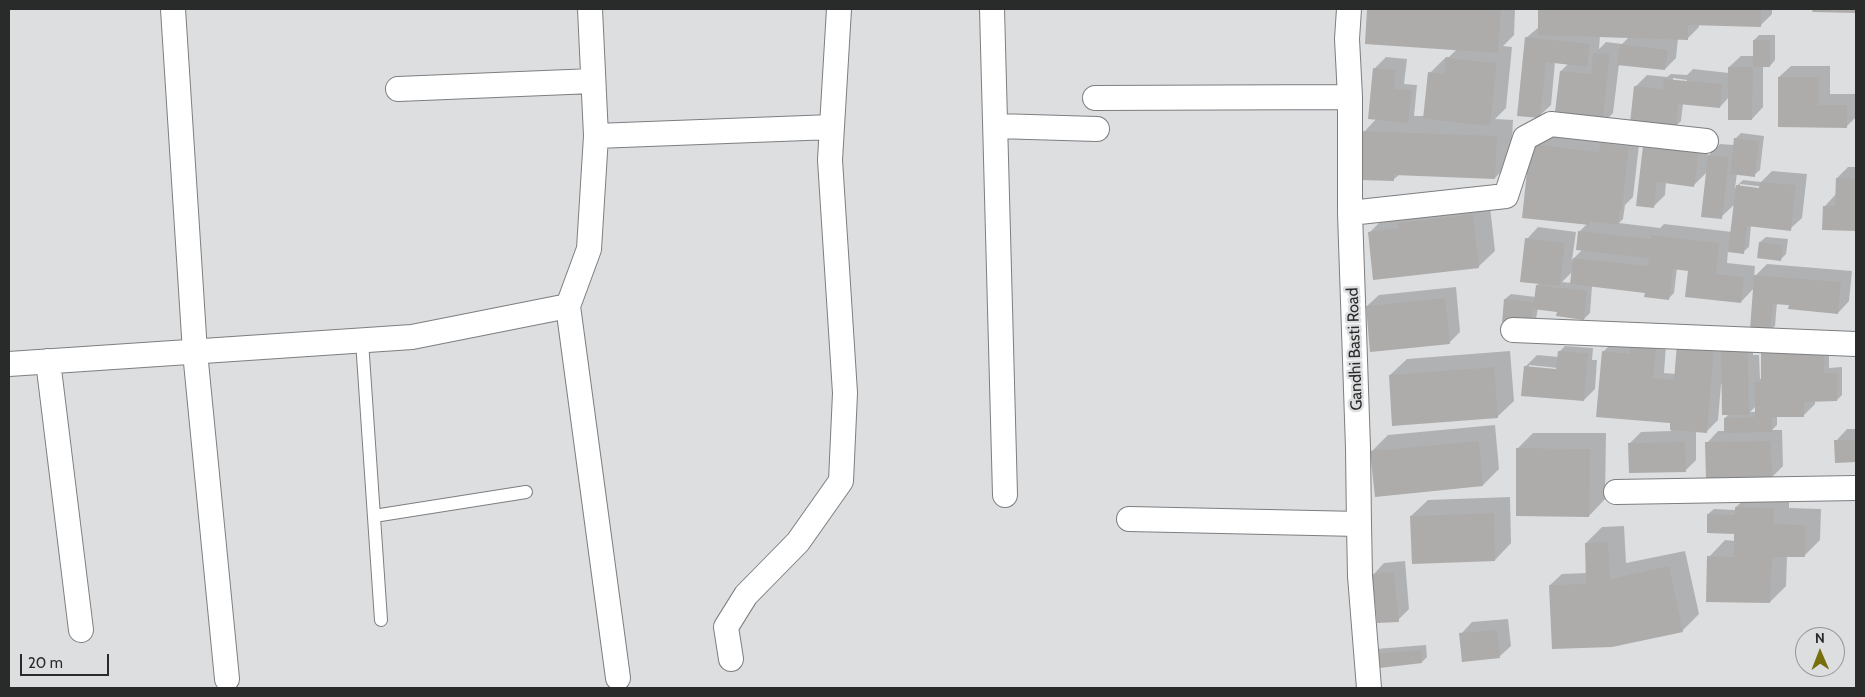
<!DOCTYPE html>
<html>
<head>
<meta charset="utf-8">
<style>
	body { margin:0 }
	#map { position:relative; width:1865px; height:697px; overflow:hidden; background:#dcdee0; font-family:Cabin,sans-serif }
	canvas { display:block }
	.frame { position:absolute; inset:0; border:10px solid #292a2a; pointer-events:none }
	.north { position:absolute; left:1795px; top:627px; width:50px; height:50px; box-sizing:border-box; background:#dcdee0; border:1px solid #949697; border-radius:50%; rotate:359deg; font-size:14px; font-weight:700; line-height:20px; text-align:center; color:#292a2a }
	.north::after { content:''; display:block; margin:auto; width:18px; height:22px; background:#786e0c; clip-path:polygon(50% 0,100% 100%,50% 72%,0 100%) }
	.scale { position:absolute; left:20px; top:654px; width:89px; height:22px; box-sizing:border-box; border:2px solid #292a2a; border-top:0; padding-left:6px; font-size:15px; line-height:18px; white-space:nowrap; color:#292a2a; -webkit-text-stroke:4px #dcdee0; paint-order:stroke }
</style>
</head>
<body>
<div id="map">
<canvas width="1865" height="697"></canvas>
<div class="frame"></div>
<div class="north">N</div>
<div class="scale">20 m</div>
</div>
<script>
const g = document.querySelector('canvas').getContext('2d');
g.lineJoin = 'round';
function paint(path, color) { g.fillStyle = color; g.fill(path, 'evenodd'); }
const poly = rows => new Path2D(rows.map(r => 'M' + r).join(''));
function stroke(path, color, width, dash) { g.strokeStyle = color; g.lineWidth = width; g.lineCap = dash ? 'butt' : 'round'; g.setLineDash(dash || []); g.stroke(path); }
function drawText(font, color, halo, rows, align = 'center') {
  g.font = font + ' Cabin,sans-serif'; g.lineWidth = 5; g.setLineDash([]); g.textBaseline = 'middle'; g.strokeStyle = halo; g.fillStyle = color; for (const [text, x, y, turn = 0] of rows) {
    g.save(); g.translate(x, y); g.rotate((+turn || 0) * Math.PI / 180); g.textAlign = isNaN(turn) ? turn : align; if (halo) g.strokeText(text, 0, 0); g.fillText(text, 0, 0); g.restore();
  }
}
paint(poly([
	[1368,9,1515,9,1514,35,1503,46,1512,47,1506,108,1495,119,1513,120,1511,161,1495,178,1400,174,1393,180,1365,131,1377,118,1375,68,1386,57,1407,59,1404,84,1417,85,1414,116,1425,116,1430,73,1446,57,1449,57,1457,49,1366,43],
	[1540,9,1772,9,1772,14,1760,26,1699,24,1699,27,1687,39,1678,38,1676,58,1665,69,1619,64,1613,113,1602,124,1561,71,1569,63,1555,62,1551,105,1539,116,1526,38,1539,27],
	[1600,36,1629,37,1622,44,1606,42,1599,49],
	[1759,35,1775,35,1775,60,1770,66,1763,66,1763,107,1752,119,1729,97,1720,107,1683,103,1681,121,1675,127,1635,87,1647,75,1667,77,1671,74,1687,75,1693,69,1729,73,1729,67,1741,56,1754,56,1754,40],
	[1673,78,1687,80,1687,82,1673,81],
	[1791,66,1830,66,1830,94,1856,94,1856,117,1847,126,1779,77],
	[1543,133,1640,136,1633,197,1625,205,1623,219,1619,223,1660,228,1664,224,1732,232,1735,204,1721,217,1707,172,1694,185,1666,182,1665,195,1653,207,1644,147,1656,135,1709,142,1708,156,1720,144,1734,145,1735,139,1741,133,1764,136,1760,170,1754,175,1737,173,1735,188,1743,180,1761,182,1772,171,1807,174,1802,218,1790,229,1751,225,1749,247,1743,252,1728,251,1727,263,1755,266,1754,277,1767,264,1852,271,1849,301,1838,313,1777,303,1775,326,1770,331,1754,288,1741,302,1689,270,1677,268,1674,293,1669,298,1646,289,1592,286,1590,313,1584,319,1559,311,1538,308,1536,319,1531,325,1505,299,1511,294,1536,297,1537,285,1540,283,1527,239,1538,227,1576,232,1572,260,1582,250,1579,232,1587,224,1532,144],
	[1740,184,1765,187,1765,189,1740,187],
	[1572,272,1571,283,1562,282],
	[1848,167,1856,167,1856,230,1824,228,1825,206,1836,194,1837,178],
	[1489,198,1495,251,1478,267,1370,232,1381,221],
	[1766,237,1788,239,1786,254,1780,260,1760,242],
	[1456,287,1460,332,1449,343,1367,306,1379,295],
	[1667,331,1664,373,1676,374,1678,344,1753,343,1753,355,1759,355,1760,379,1829,345,1829,368,1842,367,1842,395,1837,400,1815,401,1815,404,1803,416,1777,416,1777,425,1772,430,1782,430,1783,466,1771,478,1707,443,1718,431,1725,431,1725,418,1729,414,1723,384,1721,384,1718,420,1706,432,1696,431,1696,460,1685,471,1630,443,1641,432,1671,431,1672,419,1603,352,1615,340],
	[1756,406,1756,412,1750,412],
	[1565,346,1593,348,1592,360,1597,360,1595,389,1584,400,1525,367,1537,355,1559,357,1560,351],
	[1529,365,1558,368,1558,370,1529,368],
	[1510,351,1514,401,1497,417,1390,375,1407,359],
	[1495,425,1499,469,1483,485,1372,451,1388,435],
	[1847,429,1856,429,1856,461,1836,461,1836,441],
	[1533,433,1606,433,1605,499,1589,516,1517,449],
	[1753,491,1789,492,1789,508,1821,509,1820,540,1804,556,1787,556,1786,586,1770,602,1709,557,1725,540,1735,541,1736,530,1708,514,1714,509,1736,510,1736,507],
	[1510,497,1511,543,1495,560,1411,516,1428,500],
	[1624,526,1626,563,1685,551,1699,614,1682,631,1550,585,1562,574,1587,573,1586,543,1602,527],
	[1405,561,1409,609,1398,620,1373,575,1384,563],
	[1508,619,1511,646,1499,657,1461,634,1472,622],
	[1426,645,1427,657,1422,662,1372,667,1376,649]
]), '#0003');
paint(poly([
	[1367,9,1501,9,1498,53,1365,44],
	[1538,9,1761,9,1761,27,1688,25,1688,40,1538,35],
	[1813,9,1856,9,1856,13,1812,12],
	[1525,37,1590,44,1587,67,1546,62,1540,118,1517,116],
	[1753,40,1770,40,1770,67,1753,67],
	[1620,44,1668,50,1665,70,1617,65],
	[1593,53,1610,54,1602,125,1554,120,1560,71,1591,74],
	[1446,58,1497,63,1490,126,1423,119,1428,72,1444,74],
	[1728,67,1753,67,1752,120,1728,120],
	[1373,68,1396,70,1394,89,1412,90,1408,123,1368,119],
	[1778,77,1819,77,1819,105,1847,105,1847,128,1778,127],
	[1664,79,1722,84,1720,108,1678,104,1676,128,1630,123,1634,86,1663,89],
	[1363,131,1497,136,1495,179,1394,175,1394,181,1361,180],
	[1734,138,1759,141,1755,177,1730,174],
	[1600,143,1629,147,1622,210,1620,209,1618,225,1590,222,1590,225,1522,218,1530,144,1599,152],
	[1643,146,1699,153,1694,187,1657,182,1654,208,1636,206],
	[1708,155,1729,157,1722,219,1701,217],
	[1836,178,1856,179,1856,231,1822,230,1823,206,1835,206],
	[1760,182,1796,185,1791,231,1747,226,1744,254,1728,252,1736,185,1759,188],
	[1473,214,1479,268,1373,280,1368,232,1399,228,1398,223],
	[1578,231,1651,239,1651,235,1719,243,1716,274,1744,277,1741,303,1685,297,1688,271,1673,269,1669,300,1644,297,1645,293,1570,284,1573,258,1648,266,1649,258,1576,250],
	[1525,238,1565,243,1560,286,1520,282],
	[1759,242,1783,245,1781,261,1757,258],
	[1754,275,1841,282,1838,314,1788,309,1789,305,1773,304,1770,332,1750,330],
	[1536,285,1587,291,1584,320,1556,316,1557,312,1533,309,1531,326,1502,323,1504,299,1534,302],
	[1445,298,1450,344,1370,352,1366,306],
	[1631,340,1657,342,1653,378,1674,380,1677,344,1714,347,1707,433,1670,430,1670,423,1596,417,1602,351,1630,354],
	[1748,348,1749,415,1722,415,1721,349],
	[1824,350,1824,373,1837,373,1837,401,1804,402,1804,417,1772,417,1772,432,1724,433,1724,418,1755,417,1755,382,1761,382,1761,351],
	[1558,351,1588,353,1584,401,1521,396,1524,366,1556,369],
	[1494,367,1498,418,1392,426,1389,375],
	[1834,440,1856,440,1856,462,1835,463],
	[1479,441,1483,486,1375,497,1370,451],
	[1771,441,1772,479,1706,480,1705,442],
	[1685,442,1686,472,1629,473,1628,443],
	[1516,448,1590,449,1589,517,1516,516],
	[1735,507,1774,508,1773,524,1805,525,1805,557,1772,557,1770,603,1706,602,1707,556,1734,557,1734,534,1707,533,1707,514,1735,515],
	[1494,513,1495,561,1412,564,1410,516],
	[1608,542,1610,579,1669,566,1683,632,1612,647,1552,649,1549,585,1586,584,1585,543],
	[1394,572,1399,622,1377,623,1372,574],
	[1497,630,1500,658,1462,662,1459,633],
	[1421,650,1422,663,1371,669,1369,654]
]), '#aeabab');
const service = poly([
	[362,341,381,620],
	[374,516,526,492]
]);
const minor = poly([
	[173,9,195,352,227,679],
	[992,9,1005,495],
	[1349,9,1347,39,1350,97,1350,213,1358,448,1359,524,1360,576,1369,688],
	[398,89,593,81],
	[1095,98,1350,97],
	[996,126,1097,129],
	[596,136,832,127],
	[1350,213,1506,196,1525,138,1551,124,1706,141],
	[568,306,618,678],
	[1513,330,1856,344],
	[48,361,81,630],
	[9,364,412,337,568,306,589,249,596,136,590,9],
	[1616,492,1856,488],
	[1129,519,1359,524],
	[731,659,726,627,746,595,798,542,841,481,845,393,830,160,839,9]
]);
stroke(service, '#7c7e80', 14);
stroke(minor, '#7c7e80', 26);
stroke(service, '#fff', 12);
stroke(minor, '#fff', 24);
drawText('16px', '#292a2a', '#dcdee0', [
	["Gandhi Basti Road",1355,349,-92]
]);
</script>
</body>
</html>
